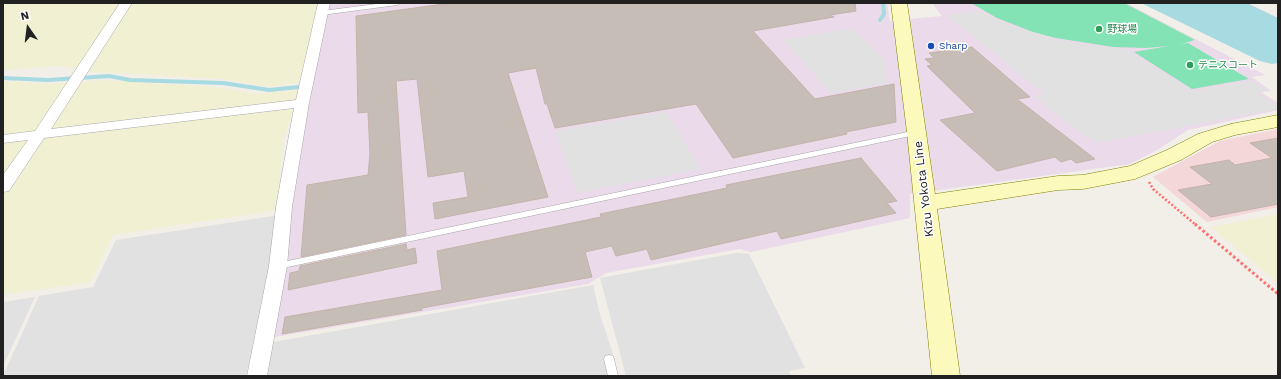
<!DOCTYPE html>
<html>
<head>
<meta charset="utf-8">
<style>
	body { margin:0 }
	#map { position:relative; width:1281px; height:379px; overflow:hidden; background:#f2eee8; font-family:"Work Sans",sans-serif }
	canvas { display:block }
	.frame { position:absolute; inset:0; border:4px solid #212121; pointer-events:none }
	.north { position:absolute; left:8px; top:8px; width:40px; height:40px; -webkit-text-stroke:3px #fff; paint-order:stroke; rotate:346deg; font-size:11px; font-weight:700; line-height:16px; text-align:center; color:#212121 }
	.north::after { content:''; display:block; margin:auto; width:14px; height:18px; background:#212121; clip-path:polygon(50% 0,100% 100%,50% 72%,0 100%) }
</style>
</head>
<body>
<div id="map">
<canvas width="1281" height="379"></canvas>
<div class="frame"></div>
<div class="north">N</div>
</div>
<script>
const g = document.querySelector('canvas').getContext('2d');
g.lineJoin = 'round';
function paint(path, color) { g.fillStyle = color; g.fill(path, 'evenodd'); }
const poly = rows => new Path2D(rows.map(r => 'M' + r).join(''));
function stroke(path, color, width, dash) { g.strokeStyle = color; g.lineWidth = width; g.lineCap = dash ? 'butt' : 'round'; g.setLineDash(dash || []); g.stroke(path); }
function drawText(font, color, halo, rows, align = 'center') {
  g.font = font + ' "Work Sans","Noto Sans JP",sans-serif'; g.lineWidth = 3; g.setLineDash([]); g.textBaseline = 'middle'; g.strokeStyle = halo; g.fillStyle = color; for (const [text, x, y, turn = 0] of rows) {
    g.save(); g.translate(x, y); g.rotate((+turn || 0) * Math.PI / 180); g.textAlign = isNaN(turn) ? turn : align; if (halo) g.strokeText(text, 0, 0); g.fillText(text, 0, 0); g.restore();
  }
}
paint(poly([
	[1278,129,1278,207,1207,222,1153,177,1220,141]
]), '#f3d7d9');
paint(poly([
	[327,3,887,3,890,21,942,16,932,3,1126,3,1265,75,1252,77,1271,91,1261,92,1278,103,1278,110,1188,130,1157,150,1130,164,910,194,910,218,751,252,739,249,606,273,588,284,269,338,293,185]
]), '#ebdaea');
paint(poly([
	[3,3,318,3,299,83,268,87,223,79,93,72,61,66,3,70],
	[102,80,216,87,255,94,300,90,282,144,278,210,113,235,91,282,3,295,3,81,50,84],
	[1278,214,1278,283,1211,227]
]), '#f1f0d3');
paint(poly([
	[971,3,1124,3,1195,40,1181,44,1188,43,1249,79,1192,89,1134,52,1169,46,1146,48,1113,47,1056,38,1033,32,997,18]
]), '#83e3b5');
paint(poly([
	[980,11,1015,27,1056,39,1079,44,1126,49,1192,91,1252,81,1265,89,1259,94,1278,106,1278,109,1096,143,1063,120,1035,96,1045,94,947,15],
	[852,28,885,60,887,83,831,93,783,40],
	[667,112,700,169,577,193,555,131],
	[280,215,246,376,3,376,39,296,93,287,116,240],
	[736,253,749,254,805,368,789,371,791,376,626,376,600,278],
	[593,285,600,315,613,354,605,364,608,376,262,376,268,343],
	[35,297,3,366,3,302]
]), '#e1e1e1');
paint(poly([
	[1141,3,1247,3,1278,18,1278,63,1272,64,1260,61]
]), '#a7dae1');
stroke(poly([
	[880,20,884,14,883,3],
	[3,78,48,80,109,76,130,80,223,83,269,90,299,87]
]), '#a7dae1', 4);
const building = poly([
	[451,3,855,3,856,11,830,15,834,17,753,31,815,99,894,84,896,122,846,132,847,134,733,158,696,104,555,128,547,104,545,104,536,68,508,73,548,197,435,219,433,203,468,197,464,171,428,177,417,79,396,81,406,235,301,257,307,185,368,175,370,154,368,112,358,113,356,16,451,3],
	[972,47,1030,97,1017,99,1095,159,1076,163,1071,159,1061,162,1055,157,997,171,940,120,975,113,927,66,932,65,925,59,934,58,929,53,972,47],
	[1278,138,1278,204,1211,217,1178,190,1212,184,1190,167,1229,160,1235,165,1272,158,1250,143,1278,138],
	[861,158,897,201,887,203,896,213,781,239,777,231,651,260,647,249,616,256,612,246,585,252,592,277,422,308,422,310,282,334,285,317,442,290,437,251,601,217,600,214,727,188,726,185,861,158],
	[406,244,407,250,415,248,417,263,288,290,290,273,299,271,300,266,406,244]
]);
paint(building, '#c7bdb7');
stroke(building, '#c5b3a9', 1);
const lane = poly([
	[384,3,400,3,397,5,322,15,319,13,322,11,384,3],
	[917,130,920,130,921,132,920,134,278,269,275,268,273,266,275,264,278,263,917,130],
	[609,355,613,356,614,359,618,376,608,376,604,359,605,356,609,355]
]);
const street = poly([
	[120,3,132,3,51,129,296,100,318,3,330,3,309,103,292,207,287,266,267,376,247,376,269,266,276,207,294,108,44,138,9,191,3,192,3,175,28,140,3,143,3,135,35,131,120,3]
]);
const secondary = poly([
	[891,3,907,3,935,194,1058,176,1083,175,1130,166,1167,150,1198,134,1231,124,1278,115,1278,127,1235,135,1212,142,1181,160,1135,179,1083,189,1058,190,937,209,960,376,932,376,907,132,891,3]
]);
stroke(lane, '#a8a8a8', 1);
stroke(street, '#a8a8a8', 1);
stroke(secondary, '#808100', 1);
stroke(poly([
	[1149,182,1153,189,1196,225]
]), '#ff6d6c', 2.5, [2, 2]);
stroke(poly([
	[1195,224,1278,294]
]), '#ff6d6c', 3, [2.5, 2.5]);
paint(lane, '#fff');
paint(street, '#fff');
paint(secondary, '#fcf9bc');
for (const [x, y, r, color] of [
	[1099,29,4,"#2e9e5b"],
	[931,46,4,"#1a4fb4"],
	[1190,65,4,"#2e9e5b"]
]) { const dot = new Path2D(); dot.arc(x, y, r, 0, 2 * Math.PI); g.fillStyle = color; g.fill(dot); stroke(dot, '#fff', 1.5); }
drawText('10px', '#27864d', '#fff', [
	["野球場",1107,29],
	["テニスコート",1198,65]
], 'left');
drawText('10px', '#164399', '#fff', [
	["Sharp",939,46]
], 'left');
drawText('12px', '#212121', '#fff', [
	["Kizu Yokota Line",924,189,-97]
]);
</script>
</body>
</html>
